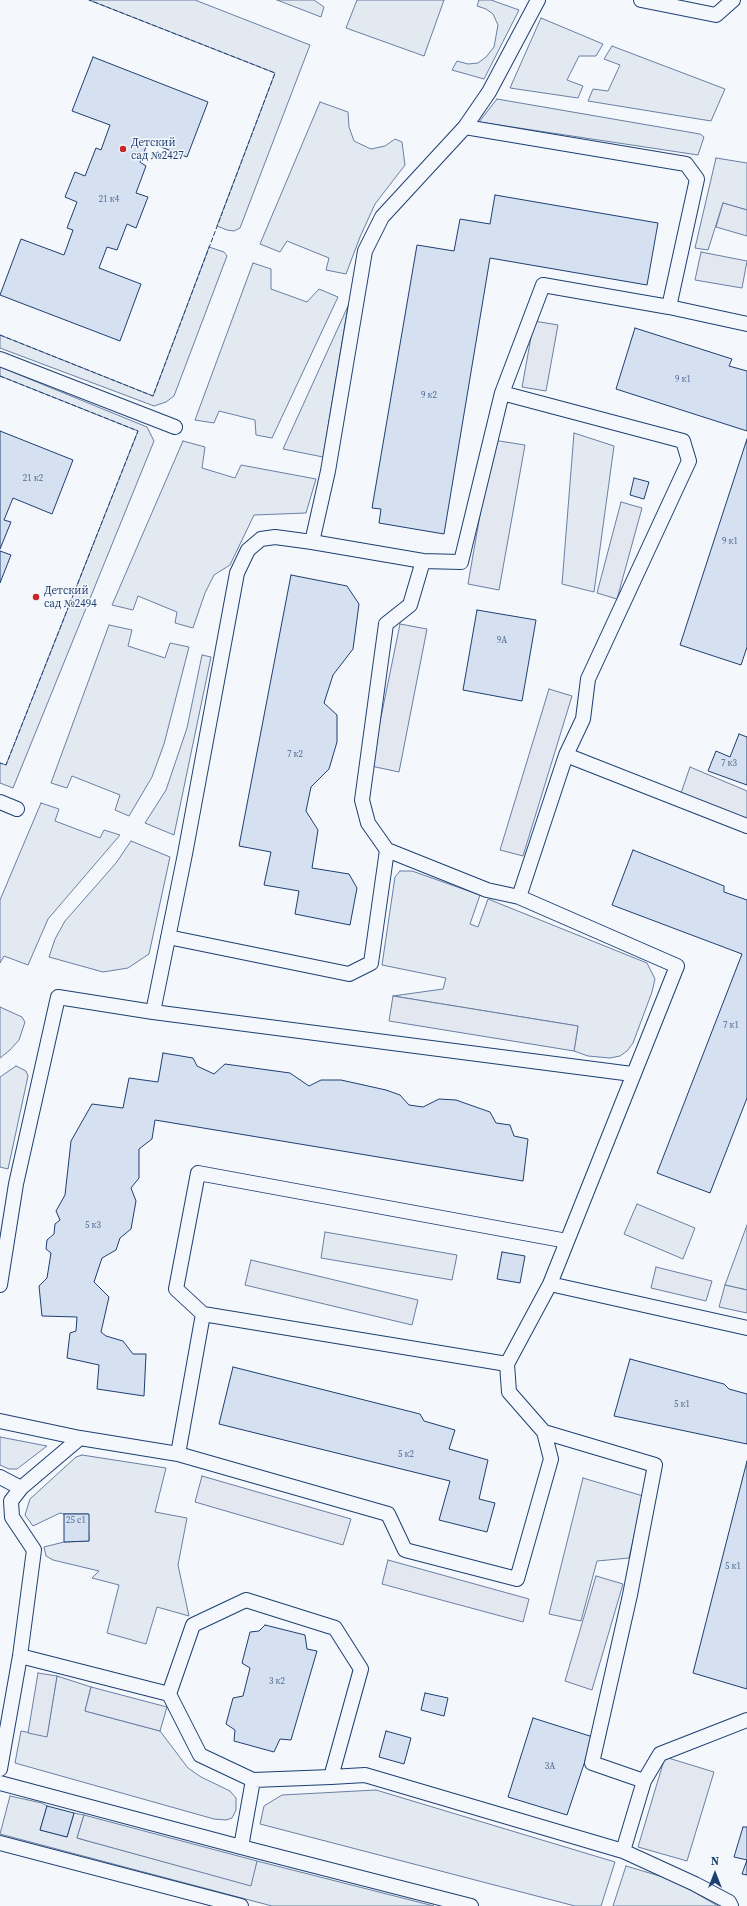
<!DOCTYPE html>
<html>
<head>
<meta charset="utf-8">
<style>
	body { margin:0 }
	#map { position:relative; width:747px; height:1906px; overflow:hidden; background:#f4f7fb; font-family:"Source Serif 4",serif }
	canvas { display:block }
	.north { position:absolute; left:695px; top:1854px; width:40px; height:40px; -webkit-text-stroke:3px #f4f7fb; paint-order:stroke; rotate:0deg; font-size:11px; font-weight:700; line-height:16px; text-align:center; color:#1d3f73 }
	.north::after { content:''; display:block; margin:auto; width:14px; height:18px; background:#1d3f73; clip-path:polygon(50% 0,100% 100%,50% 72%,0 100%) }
</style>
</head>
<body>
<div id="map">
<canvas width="747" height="1906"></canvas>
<div class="north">N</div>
</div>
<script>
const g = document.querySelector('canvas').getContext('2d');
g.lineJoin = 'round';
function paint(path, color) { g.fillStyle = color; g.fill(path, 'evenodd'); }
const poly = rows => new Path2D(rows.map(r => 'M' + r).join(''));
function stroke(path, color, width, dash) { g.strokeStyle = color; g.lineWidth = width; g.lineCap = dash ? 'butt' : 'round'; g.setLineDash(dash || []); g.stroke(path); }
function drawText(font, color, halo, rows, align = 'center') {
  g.font = font + ' "Source Serif 4",serif'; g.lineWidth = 3; g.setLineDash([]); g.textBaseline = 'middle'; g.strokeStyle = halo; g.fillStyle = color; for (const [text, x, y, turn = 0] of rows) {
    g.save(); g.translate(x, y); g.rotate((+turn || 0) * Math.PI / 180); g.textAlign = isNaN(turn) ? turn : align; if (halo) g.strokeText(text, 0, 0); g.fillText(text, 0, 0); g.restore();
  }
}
const green = poly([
	[89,0,195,0,310,45,240,228,234,231,227,230,217,226,275,73,89,0],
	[277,0,314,0,324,7,321,17,277,0],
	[357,0,444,0,424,56,346,28,357,0],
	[479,0,491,0,519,10,484,79,452,70,457,61,468,64,478,63,486,57,494,47,498,25,493,14,486,9,477,6,479,0],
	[541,18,603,44,596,56,579,56,567,80,583,86,578,98,510,88,541,18],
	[612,46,725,89,711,121,588,101,593,89,608,91,620,65,604,59,612,46],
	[497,99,700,134,704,137,698,155,479,122,497,99],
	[320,102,348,112,349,127,354,141,371,149,385,146,395,139,402,142,405,165,375,204,360,237,346,274,326,270,329,258,287,241,280,252,260,244,320,102],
	[716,158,747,163,747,210,723,203,708,250,695,248,716,158],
	[209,247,224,252,227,256,174,396,166,402,154,406,0,348,0,335,153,396,209,247],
	[253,263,271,269,271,289,307,302,319,289,338,297,272,438,256,435,255,420,219,411,214,423,195,420,253,263],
	[348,306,323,457,283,449,348,306],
	[0,367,147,427,154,441,13,788,0,783,0,763,6,765,138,431,0,376,0,367],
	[574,433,614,446,594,592,562,584,574,433],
	[183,441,205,447,202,468,235,478,241,465,316,479,306,513,254,515,230,565,214,575,205,593,193,628,175,623,177,612,138,596,133,610,112,605,183,441],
	[109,625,132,630,128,646,165,658,170,643,189,647,164,744,152,777,129,816,115,810,120,795,72,776,67,788,51,783,109,625],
	[202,655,211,657,174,835,145,823,166,790,187,728,202,655],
	[41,803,59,809,55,821,100,838,104,830,120,835,48,919,28,965,4,956,0,963,0,900,41,803],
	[131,841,170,857,149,954,128,968,103,972,49,957,55,939,65,921,116,863,131,841],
	[400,871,412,871,480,895,470,924,478,927,488,899,647,963,655,979,652,992,633,1043,627,1051,620,1056,610,1058,588,1056,574,1051,578,1026,393,996,443,989,446,978,382,965,395,877,400,871],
	[0,1007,22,1017,25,1022,19,1040,10,1050,0,1058,0,1007],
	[16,1066,26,1071,28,1076,8,1169,0,1167,0,1077,16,1066],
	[637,1204,695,1228,683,1259,624,1234,637,1204],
	[747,1225,747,1290,725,1285,747,1225],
	[325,1232,457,1255,452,1280,321,1258,325,1232],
	[0,1437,47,1446,17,1469,9,1469,0,1465,0,1437],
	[82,1455,166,1468,155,1512,187,1518,178,1565,189,1616,157,1607,146,1644,107,1633,119,1585,92,1578,99,1571,53,1560,46,1556,44,1547,64,1542,89,1541,88,1514,64,1514,60,1513,33,1526,25,1515,30,1499,76,1457,82,1455],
	[583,1478,643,1496,629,1558,597,1561,581,1621,549,1614,583,1478],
	[57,1676,91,1687,85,1711,160,1731,188,1768,201,1777,230,1791,236,1798,236,1810,232,1818,226,1820,214,1819,15,1763,21,1731,47,1736,57,1676],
	[376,1790,615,1862,601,1906,575,1906,260,1824,264,1806,282,1795,376,1790],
	[10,1796,42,1803,47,1806,40,1830,67,1837,74,1813,84,1815,77,1838,250,1885,257,1861,434,1906,272,1906,0,1834,10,1796],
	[626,1866,673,1880,718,1906,613,1906,626,1866]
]);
paint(green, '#e3e9f0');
stroke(green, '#687fa3', 1);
const parking = poly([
	[723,203,747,210,747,236,716,227,723,203],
	[701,252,747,261,742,288,695,280,701,252],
	[534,321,558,325,546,391,522,387,534,321],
	[493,440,525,445,499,590,468,584,493,440],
	[621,502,642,508,617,599,597,593,621,502],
	[400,624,427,629,399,772,371,766,400,624],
	[549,689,572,696,523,856,500,850,549,689],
	[690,767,747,791,747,821,681,793,690,767],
	[393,996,578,1026,574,1051,389,1021,393,996],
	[251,1260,418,1300,412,1325,245,1285,251,1260],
	[656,1267,712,1281,706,1301,651,1288,656,1267],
	[725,1285,747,1290,747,1313,719,1307,725,1285],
	[202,1476,351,1519,343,1545,195,1502,202,1476],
	[388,1560,529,1599,523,1622,382,1584,388,1560],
	[596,1576,623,1584,592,1690,565,1681,596,1576],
	[38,1673,57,1676,47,1737,28,1733,38,1673],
	[91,1687,167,1707,160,1731,85,1711,91,1687],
	[665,1757,714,1772,687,1861,638,1847,665,1757],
	[84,1815,257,1861,251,1886,77,1838,84,1815]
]);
paint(parking, '#e3e8f0');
stroke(parking, '#687fa3', 1);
const building = poly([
	[93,57,208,102,187,157,148,142,140,162,146,166,136,193,148,197,136,228,127,224,117,250,107,247,99,268,141,284,120,341,0,295,21,239,64,255,73,230,67,228,77,202,65,197,75,172,85,176,96,148,101,150,110,125,72,111,93,57],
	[495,195,658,223,647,285,490,258,444,534,379,523,381,509,372,508,417,245,454,251,460,219,490,224,495,195],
	[635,328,732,359,729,366,747,371,747,431,616,389,635,328],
	[0,431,73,460,52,514,13,498,4,520,11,522,0,549,0,431],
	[747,439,747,647,741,665,680,645,747,439],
	[634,478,649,482,644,499,630,495,634,478],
	[0,551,11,555,0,583,0,551],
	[291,575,347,586,359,604,353,649,333,675,324,703,337,715,337,742,329,769,311,787,306,811,318,830,312,868,349,874,357,888,350,925,295,914,299,891,264,885,271,852,239,846,291,575],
	[477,610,536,620,522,701,463,690,477,610],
	[739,734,747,737,747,785,708,771,716,751,730,757,739,734],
	[633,850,724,886,724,892,747,900,747,1098,710,1193,657,1173,742,954,612,905,633,850],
	[163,1053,193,1058,197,1066,214,1074,225,1064,290,1073,309,1086,321,1080,341,1080,386,1090,400,1095,409,1105,423,1107,439,1099,456,1100,490,1112,496,1123,510,1125,514,1136,528,1139,523,1181,155,1120,152,1139,139,1149,139,1178,131,1188,136,1201,131,1229,120,1238,116,1250,102,1258,94,1282,109,1297,101,1332,106,1336,123,1341,133,1354,146,1354,144,1396,97,1389,99,1365,67,1358,70,1333,76,1331,77,1317,42,1316,39,1286,47,1278,51,1253,46,1249,47,1240,54,1234,55,1224,60,1220,56,1211,65,1195,71,1141,92,1104,123,1108,129,1078,158,1082,163,1053],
	[502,1252,525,1256,520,1283,497,1279,502,1252],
	[630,1359,724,1384,729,1389,747,1394,747,1444,614,1416,630,1359],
	[233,1367,420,1414,424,1421,455,1430,449,1449,488,1460,479,1499,495,1503,487,1532,439,1520,450,1481,219,1424,233,1367],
	[747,1461,747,1689,693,1673,747,1461],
	[64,1514,89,1514,89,1541,64,1542,64,1514],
	[265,1625,305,1635,307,1649,317,1651,291,1740,280,1739,274,1752,234,1741,235,1730,226,1724,233,1698,243,1696,250,1668,242,1663,250,1632,259,1631,265,1625],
	[425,1693,448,1698,444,1716,421,1710,425,1693],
	[533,1718,593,1737,567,1815,508,1797,533,1718],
	[386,1731,411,1738,404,1764,379,1757,386,1731],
	[47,1806,74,1813,67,1837,40,1830,47,1806],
	[743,1827,747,1827,747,1875,742,1874,747,1860,734,1857,743,1827]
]);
paint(building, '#d5e0f0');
stroke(building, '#1d3f73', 1);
const service = poly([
	[641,0,716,15,733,0],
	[465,127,489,92,538,0],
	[0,359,175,427],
	[502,393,683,441,689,461,588,679,583,719,566,755,519,897],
	[312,542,328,471,365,251,382,217,465,127,686,164,697,179,669,307,747,324],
	[566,755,747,826],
	[0,802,17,809],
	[168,937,349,974,371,963,387,850],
	[153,1012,185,854,237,573,248,550,261,539,275,537,312,542,423,561,461,562,502,393,543,285,669,307],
	[550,1284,747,1328],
	[0,1285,16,1184,58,997,153,1012,632,1074],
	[203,1314,176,1289,198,1173,567,1241],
	[0,1421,80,1438,178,1454,388,1514,405,1550,517,1579,551,1459,544,1432,509,1392,507,1364,550,1284,677,966,519,897,487,890,387,850,368,823,362,800,386,624,410,605,423,561],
	[544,1432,655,1465,630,1595,592,1763,644,1781],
	[178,1454,203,1314,507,1364],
	[0,1477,21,1488,11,1501,12,1517,34,1550,20,1656,0,1769],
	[21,1488,80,1438],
	[20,1656,169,1694,200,1755,253,1780,241,1847],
	[169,1694,193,1625,246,1600,335,1628,361,1669,331,1777,253,1780],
	[331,1777,365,1775,623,1851,695,1884,729,1902,731,1906],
	[0,1783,241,1847,471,1906],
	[0,1843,241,1906],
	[623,1851,644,1781,660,1754,747,1720]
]);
stroke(service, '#1d3f73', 16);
stroke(service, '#f4f7fb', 14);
stroke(poly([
	[0,335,153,396,275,73,89,0],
	[0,376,138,431,6,765,0,763]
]), '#1d3f73', 1, [5, 2]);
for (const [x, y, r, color] of [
	[123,149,4,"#c62828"],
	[36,597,4,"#c62828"]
]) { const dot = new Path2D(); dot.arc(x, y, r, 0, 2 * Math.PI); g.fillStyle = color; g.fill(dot); stroke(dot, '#f4f7fb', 1.5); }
drawText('9px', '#4b6792', null, [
	["21 к4",109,200],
	["9 к1",683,380],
	["9 к2",429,396],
	["21 к2",33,479],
	["9 к1",730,542],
	["9А",502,641],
	["7 к2",295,755],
	["7 к3",729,764],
	["7 к1",731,1026],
	["5 к3",93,1226],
	["5 к1",682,1405],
	["5 к2",406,1455],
	["25 с1",76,1521],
	["5 к1",733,1567],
	["3 к2",277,1682],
	["3А",550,1767]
]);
drawText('11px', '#1d3f73', '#f4f7fb', [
	["Детский",131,143],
	["сад №2427",131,156],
	["Детский",44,591],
	["сад №2494",44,604]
], 'left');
</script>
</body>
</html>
